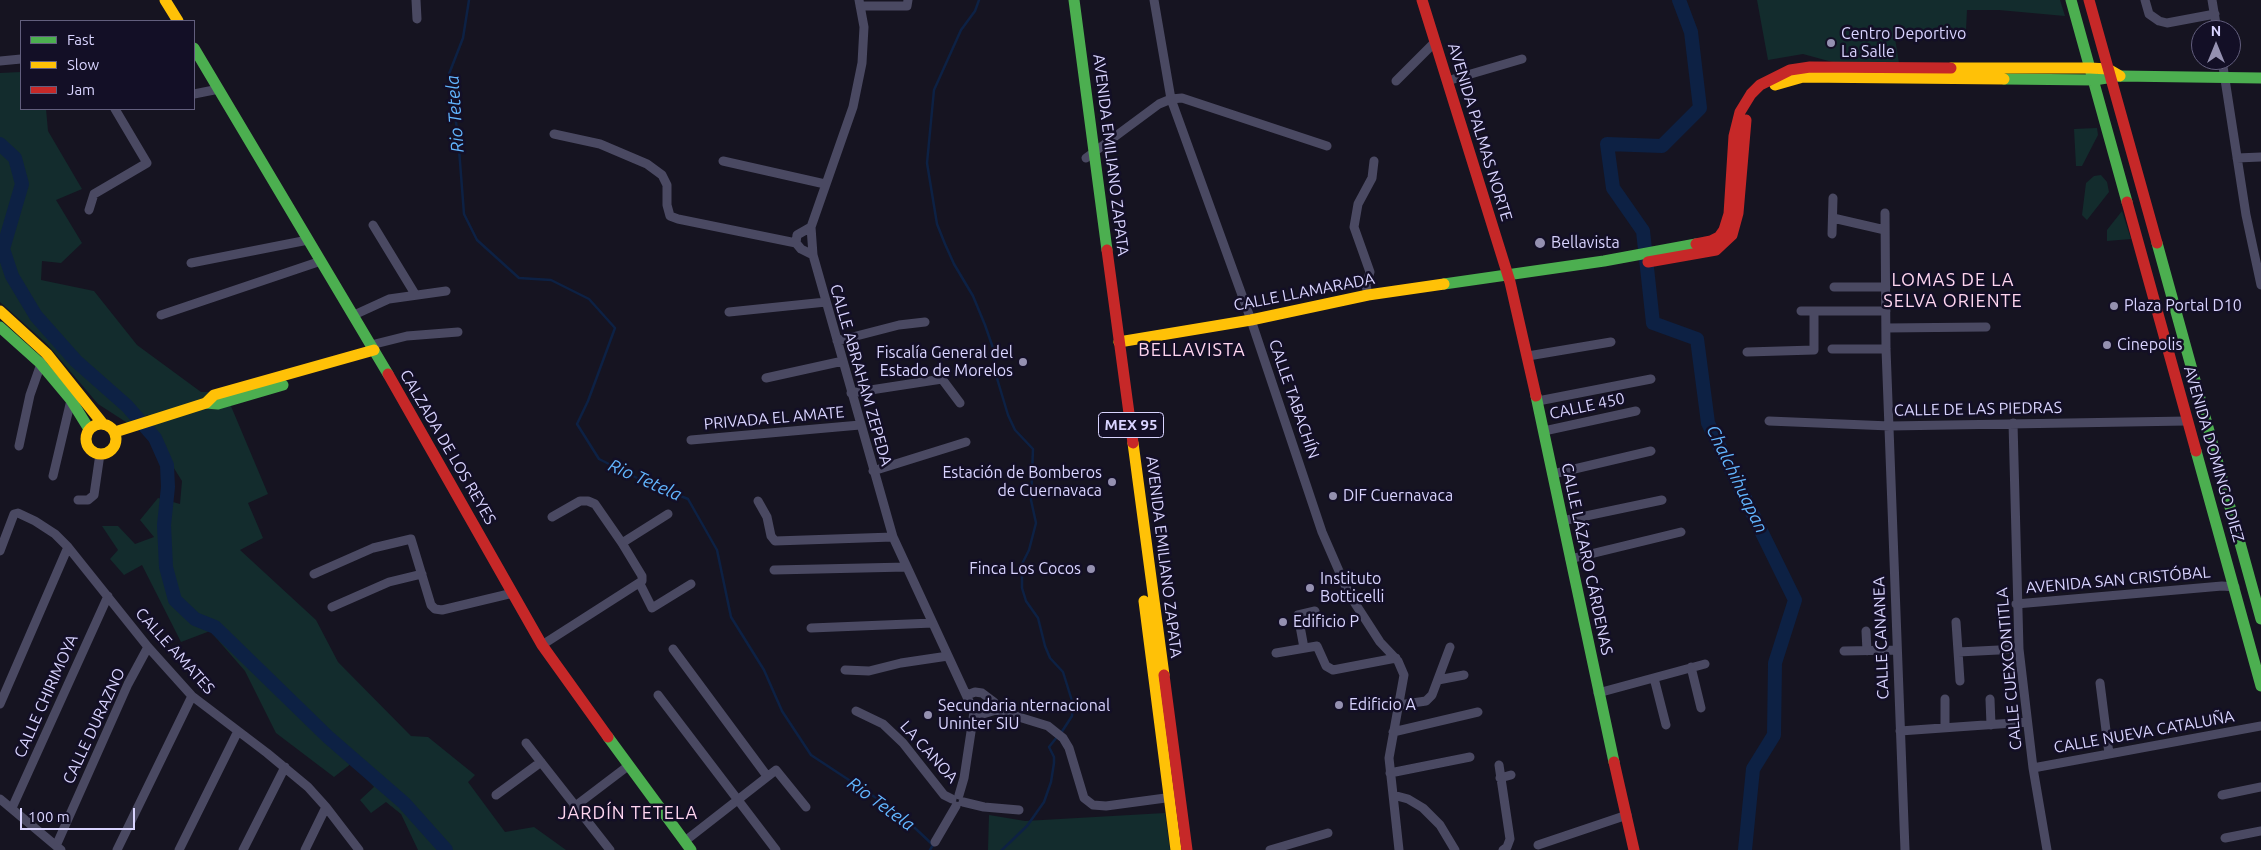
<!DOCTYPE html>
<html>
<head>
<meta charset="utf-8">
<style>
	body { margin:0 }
	#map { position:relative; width:2261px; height:850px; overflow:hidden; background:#161421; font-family:Ubuntu,sans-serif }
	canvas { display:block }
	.legend { position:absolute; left:20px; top:20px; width:175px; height:90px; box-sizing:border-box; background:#130f26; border:1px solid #625e7d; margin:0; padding:6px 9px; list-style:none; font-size:15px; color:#d9d4ff }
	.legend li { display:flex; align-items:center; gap:10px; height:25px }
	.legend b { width:25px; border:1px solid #625e7d }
	.north { position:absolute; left:2191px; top:20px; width:50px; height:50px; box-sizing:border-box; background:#130f26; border:1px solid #625e7d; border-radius:50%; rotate:0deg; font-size:14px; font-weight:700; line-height:20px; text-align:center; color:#d9d4ff }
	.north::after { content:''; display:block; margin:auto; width:18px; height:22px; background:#9591b1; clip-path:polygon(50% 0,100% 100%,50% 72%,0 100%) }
	.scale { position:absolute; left:20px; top:808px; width:115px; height:22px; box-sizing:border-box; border:2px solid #d9d4ff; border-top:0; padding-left:6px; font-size:15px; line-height:18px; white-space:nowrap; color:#d9d4ff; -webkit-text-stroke:4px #130f26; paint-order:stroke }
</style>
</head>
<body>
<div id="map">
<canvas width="2261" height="850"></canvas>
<ul class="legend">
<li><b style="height:6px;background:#4caf50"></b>Fast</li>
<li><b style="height:6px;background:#ffc107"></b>Slow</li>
<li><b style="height:6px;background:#c62828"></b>Jam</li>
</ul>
<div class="north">N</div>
<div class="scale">100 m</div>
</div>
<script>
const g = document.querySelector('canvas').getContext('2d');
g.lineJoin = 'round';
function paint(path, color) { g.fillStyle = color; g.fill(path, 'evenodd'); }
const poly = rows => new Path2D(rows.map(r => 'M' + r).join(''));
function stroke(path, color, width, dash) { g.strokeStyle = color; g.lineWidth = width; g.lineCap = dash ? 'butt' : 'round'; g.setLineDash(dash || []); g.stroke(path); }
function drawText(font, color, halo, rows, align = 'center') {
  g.font = font + ' Ubuntu,sans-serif'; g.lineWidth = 5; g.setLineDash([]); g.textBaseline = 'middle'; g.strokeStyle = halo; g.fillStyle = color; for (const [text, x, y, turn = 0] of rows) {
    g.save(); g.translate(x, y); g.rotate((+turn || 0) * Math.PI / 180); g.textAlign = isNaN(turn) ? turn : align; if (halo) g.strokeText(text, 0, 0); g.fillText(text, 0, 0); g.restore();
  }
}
paint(poly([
	[1757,0,2060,0,2065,16,1999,10,1967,10,1966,30,1894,32,1899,63,1836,63,1803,54,1768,60],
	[21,72,21,109,46,109,48,131,82,189,56,200,82,243,61,263,42,261,41,280,94,291,137,345,201,392,225,392,268,494,248,503,263,538,240,550,316,620,338,662,411,736,428,737,475,775,468,782,505,832,534,827,566,850,418,850,401,814,386,802,371,813,360,800,374,787,352,763,334,777,276,733,245,671,210,631,181,642,142,565,124,575,110,559,118,550,102,526,118,526,135,544,154,537,140,520,158,498,180,504,182,481,165,454,148,415,129,424,98,404,47,344,0,302,0,73],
	[2097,128,2098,135,2082,166,2076,166,2074,129],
	[2101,175,2107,182,2109,192,2087,220,2082,215,2086,183,2094,176],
	[2122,211,2131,239,2107,241,2107,230],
	[1165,813,1170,850,988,850,989,815,1025,821]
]), '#132c2d');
stroke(poly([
	[469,0,463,38,449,74,458,136,464,214,477,240,519,278,551,280,589,299,615,328,588,401,577,424,599,459,639,479,688,499,717,550,731,617,764,670,782,711,811,755,899,813,933,845,930,850],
	[979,0,975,11,961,30,934,90,927,163,937,224,945,244,954,264,973,296,985,325,993,348,996,375,1008,415,1015,430,1033,449,1031,500,1036,523,1029,550,1022,564,1022,588,1026,601,1038,618,1045,646,1050,658,1063,672,1073,704,1072,716,1061,733],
	[1002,850,1027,826,1044,802,1051,782,1054,763,1054,757,1049,747,1057,737]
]), '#0d2144', 2.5);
stroke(poly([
	[1679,0,1691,32,1700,108,1662,146,1607,144,1613,188,1643,231,1653,323,1697,339,1708,423,1795,600,1775,663,1774,735,1753,769,1745,850],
	[0,144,15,158,22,184,3,249,12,276,36,316,76,361,127,406,155,438,167,465,168,487,164,525,166,567,175,600,195,619,215,627,328,737,404,803,446,850]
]), '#0d2144', 14);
stroke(poly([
	[416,0,417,19],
	[859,0,864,27,862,63,853,107,811,227,813,255,893,537,974,712,983,714,996,710],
	[1154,0,1171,99,1251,320,1322,532,1349,594,1380,642,1398,661,1404,675,1389,758,1399,850],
	[2145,0,2149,14,2159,21,2167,23,2215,14],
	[2212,0,2217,30],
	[860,6,907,6,908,0],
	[2222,60,2246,215,2261,285],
	[0,61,21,59],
	[1396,81,1435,42],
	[1447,81,1522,59],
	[194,94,219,89],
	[554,134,600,144,647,164,662,175,667,185,667,205,670,216,678,219,796,243],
	[1086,158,1159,104,1171,99,1182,98,1327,146],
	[2237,158,2261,157],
	[723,161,825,184],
	[89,210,94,194,147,163,115,109],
	[1885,213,1886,349,1905,850],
	[1833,218,1885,230],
	[373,225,415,294],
	[811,227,797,235,796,243,801,249,813,255],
	[1832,234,1833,198],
	[191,263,308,240],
	[1834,287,1886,287],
	[1368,295,1366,285,1370,272,1354,227,1358,204,1372,178,1374,161],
	[1801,311,1886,311],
	[729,312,826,302],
	[161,315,321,261],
	[354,315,389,299,446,291],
	[1886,328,1986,327],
	[837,341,899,325,925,322],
	[371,345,407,336,458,332],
	[1832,349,1886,349],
	[1747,352,1814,350,1814,311],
	[1528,356,1611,342],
	[766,378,843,361],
	[851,393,942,379,960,403],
	[1538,401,1651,379],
	[1769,421,1890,426,2187,421],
	[2013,423,2019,649,2033,768,2047,850],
	[1544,431,1636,411],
	[691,440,860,425],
	[19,446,30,395,42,361],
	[873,471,966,442],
	[1553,474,1651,451],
	[53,476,71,400],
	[78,500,88,500,94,495,100,454],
	[758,501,767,517,771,536,775,541,893,537],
	[1562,521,1662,500],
	[622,543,668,514],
	[0,551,14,514,18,513,35,521,55,534,68,547,148,647,192,696,267,753,308,787,326,807,359,850],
	[1570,559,1681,532],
	[774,570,907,567],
	[314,574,373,548,411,539,431,605,435,609,442,610,513,593],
	[640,584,652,608,691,584],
	[2016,604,2222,586,2235,587],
	[332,607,389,582,422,574],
	[1956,622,1960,681],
	[811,628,933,623],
	[1866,631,1867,651],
	[542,645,642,581,642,576,622,543,595,504,588,501,580,501,552,517],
	[1304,648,1298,615,1315,611],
	[673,649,767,776],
	[1844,651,1896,650],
	[1958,652,2019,649],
	[1276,653,1317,646,1326,666,1333,670,1396,658],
	[1691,667,1701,708],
	[845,670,869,671,901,663,948,656],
	[1654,678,1666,725],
	[1438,680,1464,675],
	[2100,683,2109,754],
	[1598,693,1705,664],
	[658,695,776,850],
	[967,695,975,692,982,693,994,702,996,710],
	[1990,699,1991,725],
	[0,704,68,547],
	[1399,705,1426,701,1432,695,1450,647],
	[996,710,1048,726,1063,738,1069,748,1084,798,1093,805,1106,806,1173,797],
	[856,711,883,724,903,743,944,795,952,799],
	[1945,727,1945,699],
	[1900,731,2027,722],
	[1393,732,1478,712],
	[526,743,610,850],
	[1499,765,1510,839,1507,847,1503,850],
	[2033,768,2261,726],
	[1390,773,1470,757],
	[1500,778,1511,775],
	[496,795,541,762],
	[959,795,964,778,974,712],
	[1393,795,1408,799,1423,808,1440,825,1455,850],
	[2222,795,2261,787],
	[0,799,61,850],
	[963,802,984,807,1019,810],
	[574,807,628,766],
	[12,808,108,596],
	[2225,838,2261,831],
	[685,841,776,770,806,807],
	[935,842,956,806],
	[1538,845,1627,815],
	[56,846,128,684,148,647],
	[117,850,192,696],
	[179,850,238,731],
	[243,850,285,767],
	[305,850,326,807],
	[1270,850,1328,833]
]), '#4a4962', 9);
stroke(poly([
	[1074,0,1107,250],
	[2071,0,2127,202],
	[194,48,388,374],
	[2004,79,2094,80,2120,76,2261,78],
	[2157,243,2261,619],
	[1444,284,1604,261,1696,244],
	[0,327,40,363,71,400,89,429],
	[1536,396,1614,762],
	[206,403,218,404,283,385],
	[2196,451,2261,686],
	[608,737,691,850]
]), '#4caf50', 11);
stroke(poly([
	[165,0,178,21],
	[1951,68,2090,68,2108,69,2120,76],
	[1775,85,1803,77,2004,79],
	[0,311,47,354,103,424],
	[1119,342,1251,320,1368,295,1444,284],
	'86 439a15 15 0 1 1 30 0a15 15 0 1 1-30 0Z',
	[115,432,206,403,214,395,374,350],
	[1133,443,1164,675],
	[1144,601,1176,850]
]), '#ffc107', 11);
stroke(poly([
	[1422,0,1510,282,1536,396],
	[2089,0,2157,243],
	[2127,202,2196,451],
	[1696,244,1711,241,1719,237,1724,230,1729,214,1734,136,1740,112,1751,94,1760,85,1790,70,1810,67,1951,68],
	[1107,250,1133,443],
	[1648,262,1716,250,1732,235,1738,213,1746,120],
	[388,374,542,645,608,737],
	[1164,675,1187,850],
	[1614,762,1634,850]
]), '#c62828', 11);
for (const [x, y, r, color] of [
	[1831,43,5,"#9591b1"],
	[1540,243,6,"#9591b1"],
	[2114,306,5,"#9591b1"],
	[2107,345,5,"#9591b1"],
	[1023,362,5,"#9591b1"],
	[1112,482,5,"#9591b1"],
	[1333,496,5,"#9591b1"],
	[1091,569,5,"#9591b1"],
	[1310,588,5,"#9591b1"],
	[1283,622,5,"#9591b1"],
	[1339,705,5,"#9591b1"],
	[928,715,5,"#9591b1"]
]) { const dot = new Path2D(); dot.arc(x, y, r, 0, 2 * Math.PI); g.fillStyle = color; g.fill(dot); stroke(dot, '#130f26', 2); }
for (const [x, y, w] of [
	[1131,425,65]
]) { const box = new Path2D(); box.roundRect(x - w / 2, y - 12.5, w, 25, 4); g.fillStyle = '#130f26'; g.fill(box); stroke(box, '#d9d4ff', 1); }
drawText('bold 15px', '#d9d4ff', null, [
	["MEX 95",1131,425]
]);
drawText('16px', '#d9d4ff', '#130f26', [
	["Centro Deportivo",1841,34],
	["La Salle",1841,52],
	["Bellavista",1551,243],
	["Plaza Portal D10",2124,306],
	["Cinepolis",2117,345],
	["Fiscalía General del",1013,353,"right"],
	["Estado de Morelos",1013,371,"right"],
	["Estación de Bomberos",1102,473,"right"],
	["de Cuernavaca",1102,491,"right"],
	["DIF Cuernavaca",1343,496],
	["Finca Los Cocos",1081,569,"right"],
	["Instituto",1320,579],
	["Botticelli",1320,597],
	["Edificio P",1293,622],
	["Edificio A",1349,705],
	["Secundaria nternacional",938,706],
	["Uninter SIU",938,724]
], 'left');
drawText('16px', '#d9d4ff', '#130f26', [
	["AVENIDA PALMAS NORTE",1480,132,73],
	["AVENIDA EMILIANO ZAPATA",1111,155,83],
	["CALLE LLAMARADA",1304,292,-11],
	["CALLE ABRAHAM ZEPEDA",861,375,74],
	["CALLE TABACHÍN",1294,399,71],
	["CALLE 450",1587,406,-12],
	["CALLE DE LAS PIEDRAS",1978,409,-1],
	["PRIVADA EL AMATE",774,418,-5],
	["CALZADA DE LOS REYES",448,447,60],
	["AVENIDA DOMINGO DIEZ",2214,454,74],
	["AVENIDA EMILIANO ZAPATA",1164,557,83],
	["CALLE LÁZARO CÁRDENAS",1587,559,78],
	["AVENIDA SAN CRISTÓBAL",2118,580,-5],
	["CALLE CANANEA",1881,638,-92],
	["CALLE AMATES",175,651,48],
	["CALLE CUEXCONTITLA",2009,669,-95],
	["CALLE CHIRIMOYA",46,696,-66],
	["CALLE DURAZNO",94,726,-65],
	["CALLE NUEVA CATALUÑA",2144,732,-10],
	["LA CANOA",929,752,48]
]);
drawText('italic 18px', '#62b6ff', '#130f26', [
	["Rio Tetela",455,114,-94],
	["Chalchihuapan",1737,479,64],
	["Rio Tetela",645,480,24],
	["Rio Tetela",881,804,36]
]);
g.letterSpacing = '1px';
drawText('18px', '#ffd6f0', '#130f26', [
	["LOMAS DE LA",1953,280],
	["SELVA ORIENTE",1953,301],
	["BELLAVISTA",1192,350],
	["JARDÍN TETELA",628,813]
]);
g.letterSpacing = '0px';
</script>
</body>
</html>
